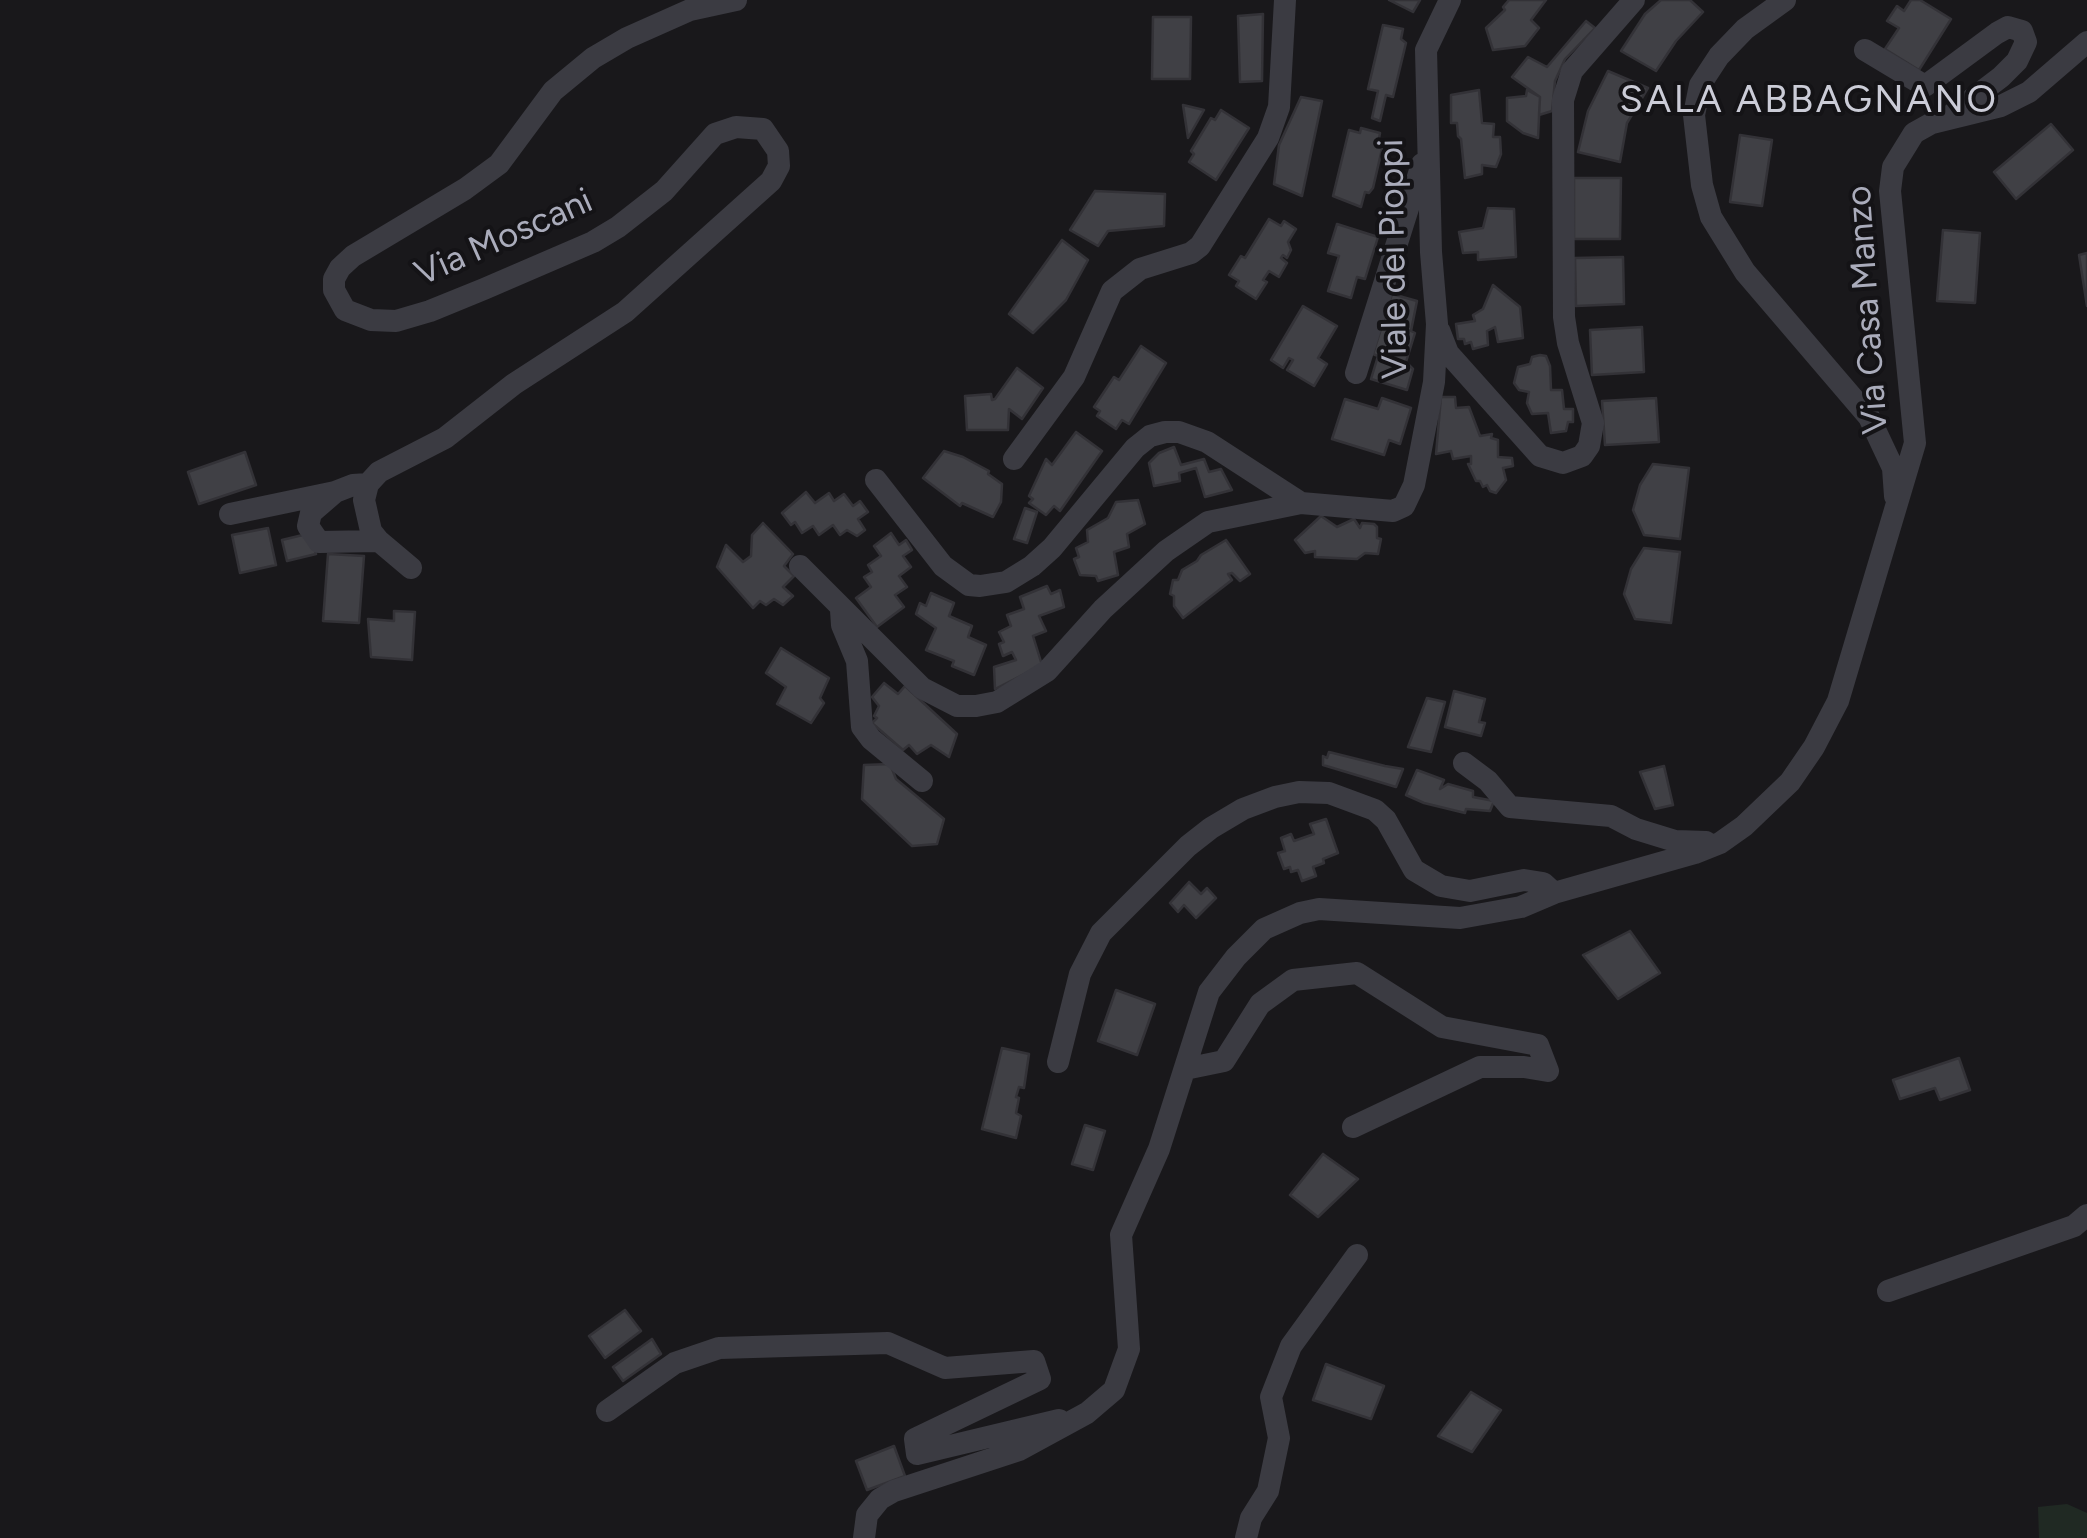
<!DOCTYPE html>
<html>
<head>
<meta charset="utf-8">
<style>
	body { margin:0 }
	canvas { display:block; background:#19181b }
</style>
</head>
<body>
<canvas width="2087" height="1538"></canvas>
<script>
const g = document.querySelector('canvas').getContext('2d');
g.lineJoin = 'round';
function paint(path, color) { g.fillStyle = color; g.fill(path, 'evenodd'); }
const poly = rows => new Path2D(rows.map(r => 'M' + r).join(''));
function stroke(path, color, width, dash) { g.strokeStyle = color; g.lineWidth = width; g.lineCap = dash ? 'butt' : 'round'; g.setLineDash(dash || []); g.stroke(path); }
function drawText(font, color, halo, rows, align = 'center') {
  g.font = font + ' Figtree,sans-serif'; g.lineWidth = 8; g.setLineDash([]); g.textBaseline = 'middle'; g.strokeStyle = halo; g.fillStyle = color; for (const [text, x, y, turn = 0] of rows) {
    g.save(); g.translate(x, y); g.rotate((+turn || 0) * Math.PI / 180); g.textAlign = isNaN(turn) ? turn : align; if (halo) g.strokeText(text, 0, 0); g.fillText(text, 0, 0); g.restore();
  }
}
paint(poly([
	[2067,1504,2087,1513,2087,1538,2039,1538,2038,1507]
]), '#202923');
const building = poly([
	[1389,0,1420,0,1413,12,1389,0],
	[1509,0,1546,0,1531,20,1539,28,1525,46,1493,50,1486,28,1505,10,1503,7,1509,0],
	[1661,0,1690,0,1703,12,1676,41,1656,71,1621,51,1645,14,1661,0],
	[1911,0,1920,0,1951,19,1919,70,1885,49,1899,28,1887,21,1897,6,1904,11,1911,0],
	[1263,14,1262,81,1240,82,1238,16,1263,14],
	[1153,17,1191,17,1190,79,1152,79,1153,17],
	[1586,21,1595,28,1565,59,1555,81,1552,111,1539,115,1540,97,1512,77,1528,57,1547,67,1586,21],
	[1383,25,1403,29,1401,39,1406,43,1393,97,1386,95,1380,121,1372,118,1378,91,1368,89,1383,25],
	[1608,71,1648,88,1627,123,1620,162,1578,152,1588,111,1608,71],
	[1479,90,1482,123,1494,124,1493,137,1500,137,1501,154,1496,167,1482,165,1482,174,1465,178,1461,139,1458,136,1457,123,1451,123,1451,95,1479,90],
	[1527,90,1540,97,1538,138,1523,133,1507,121,1507,98,1526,96,1527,90],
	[1301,97,1322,101,1302,196,1274,184,1279,145,1301,97],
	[1183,105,1204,110,1188,138,1183,105],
	[1221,110,1249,128,1216,180,1189,162,1194,154,1191,151,1211,118,1215,120,1221,110],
	[2051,124,2073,150,2016,199,1994,172,2051,124],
	[1361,128,1380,133,1378,144,1382,149,1373,188,1369,193,1365,192,1361,207,1333,196,1349,130,1360,133,1361,128],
	[1740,135,1772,140,1762,206,1730,202,1740,135],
	[1574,178,1621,178,1620,239,1574,239,1574,178],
	[1095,191,1165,194,1164,226,1108,231,1098,246,1070,230,1095,191],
	[1488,208,1514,209,1516,257,1478,260,1478,252,1463,253,1459,232,1483,228,1488,208],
	[1269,219,1281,226,1284,221,1296,229,1288,242,1291,250,1287,258,1283,255,1281,258,1287,263,1279,277,1269,271,1263,280,1267,282,1256,299,1236,286,1239,281,1229,275,1241,256,1245,258,1269,219],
	[1337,224,1378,237,1365,279,1357,277,1351,298,1328,291,1339,256,1328,253,1337,224],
	[1943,230,1980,233,1975,303,1937,301,1943,230],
	[1062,240,1088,260,1066,300,1033,333,1009,314,1062,240],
	[2087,253,2087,306,2079,255,2087,253],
	[1623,257,1624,304,1576,306,1575,258,1623,257],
	[1493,285,1520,307,1523,338,1498,342,1495,327,1487,331,1488,345,1473,349,1471,342,1465,344,1464,339,1458,339,1456,324,1475,321,1473,315,1483,309,1493,285],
	[1392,294,1417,301,1411,331,1415,333,1406,362,1413,369,1407,390,1371,379,1378,356,1373,354,1392,294],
	[1303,306,1337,326,1318,358,1327,364,1314,386,1287,370,1293,360,1289,358,1283,368,1271,360,1303,306],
	[1642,327,1644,372,1592,375,1590,330,1642,327],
	[1141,346,1166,363,1129,424,1122,420,1116,429,1097,416,1100,411,1094,407,1114,377,1119,380,1141,346],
	[1540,355,1546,356,1550,366,1551,390,1562,390,1564,409,1573,409,1573,422,1568,422,1566,431,1551,433,1548,413,1532,414,1527,403,1529,392,1519,390,1514,383,1518,367,1530,364,1532,357,1540,355],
	[1017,368,1043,388,1022,419,1009,409,1008,430,967,430,965,396,991,394,992,400,995,399,1017,368],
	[1441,397,1455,397,1456,408,1469,407,1480,436,1492,434,1491,438,1498,440,1498,457,1512,458,1513,466,1503,468,1506,480,1496,493,1490,491,1487,485,1483,487,1480,481,1476,481,1468,464,1471,464,1471,456,1453,459,1451,451,1436,454,1441,397],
	[1382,398,1411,408,1400,444,1389,440,1384,455,1332,439,1345,399,1378,409,1382,398],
	[1656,398,1659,442,1605,445,1602,401,1656,398],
	[1076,432,1102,451,1060,511,1054,506,1046,515,1029,503,1033,499,1029,496,1046,459,1052,465,1076,432],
	[1174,447,1181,465,1204,459,1209,472,1221,469,1232,490,1205,497,1196,468,1179,473,1180,481,1154,486,1149,463,1159,453,1174,447],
	[944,451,963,457,989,471,988,474,1002,484,1001,502,993,517,962,503,960,506,923,478,944,451],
	[245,452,256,485,199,504,188,472,245,452],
	[1653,464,1689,468,1680,539,1644,535,1633,510,1640,485,1653,464],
	[806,492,815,503,829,493,834,501,844,494,853,506,860,501,868,512,858,519,865,530,857,536,847,530,840,535,833,525,819,535,813,526,802,533,795,522,791,525,782,513,806,492],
	[1138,500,1145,524,1127,534,1129,547,1114,552,1118,575,1098,581,1096,576,1080,575,1074,559,1079,557,1076,548,1088,542,1087,530,1108,518,1116,502,1138,500],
	[1025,508,1037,512,1027,543,1014,539,1025,508],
	[1321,516,1337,527,1354,519,1360,528,1362,523,1374,524,1377,527,1377,538,1381,539,1378,554,1365,553,1357,559,1315,557,1315,551,1305,553,1295,540,1321,516],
	[763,523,793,554,784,566,794,576,783,587,793,596,783,605,774,599,766,605,760,601,753,608,717,567,726,545,743,562,751,556,752,535,763,523],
	[268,528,276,565,240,573,232,535,268,528],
	[311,533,316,554,287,561,282,540,311,533],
	[891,533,899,545,906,540,912,550,903,556,911,567,899,576,907,587,895,595,904,607,877,627,856,598,871,587,864,577,872,572,868,565,881,556,874,546,891,533],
	[1226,540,1250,574,1240,581,1232,573,1228,574,1232,580,1183,618,1174,606,1174,596,1170,594,1173,580,1178,580,1182,570,1197,561,1201,555,1226,540],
	[1644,548,1680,552,1671,623,1635,619,1624,594,1631,569,1644,548],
	[328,554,364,556,359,623,323,621,328,554],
	[1047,586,1051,594,1060,590,1064,607,1039,616,1046,631,1033,636,1042,665,995,689,994,667,1016,660,1012,652,1003,656,999,644,1004,642,999,632,1011,626,1007,615,1024,609,1020,597,1047,586],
	[931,593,954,603,949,616,972,626,968,637,986,645,974,675,952,666,954,661,926,650,936,628,916,614,920,603,926,606,931,593],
	[394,611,415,612,412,660,371,657,368,619,394,621,394,611],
	[781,648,829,678,820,698,824,703,811,723,777,704,786,687,766,673,781,648],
	[884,683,898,694,905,686,957,734,949,757,931,745,917,754,909,745,903,750,872,723,877,718,874,716,879,706,872,697,884,683],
	[1454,691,1485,699,1479,722,1485,723,1481,736,1445,727,1454,691],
	[1427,698,1445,702,1431,752,1408,747,1427,698],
	[1329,752,1385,766,1403,769,1396,787,1323,765,1323,756,1327,758,1329,752],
	[890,764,896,779,944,819,937,844,912,846,862,799,864,765,890,764],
	[1664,766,1673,805,1655,809,1640,772,1664,766],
	[1417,770,1444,780,1440,789,1448,784,1473,791,1473,797,1494,801,1490,811,1466,809,1465,813,1424,803,1406,795,1417,770],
	[1326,819,1338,853,1323,859,1324,863,1313,867,1316,876,1302,881,1298,870,1291,872,1290,867,1284,869,1278,853,1285,851,1281,838,1291,834,1294,841,1314,834,1310,824,1326,819],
	[1189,882,1201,894,1207,888,1216,898,1196,918,1184,905,1178,912,1170,903,1189,882],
	[1630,931,1660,973,1618,999,1583,955,1630,931],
	[1116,990,1155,1004,1137,1055,1098,1041,1116,990],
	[1002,1048,1029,1054,1024,1088,1019,1087,1016,1097,1019,1098,1016,1113,1021,1116,1016,1138,982,1129,1002,1048],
	[1959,1058,1970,1090,1940,1100,1935,1088,1900,1099,1893,1080,1959,1058],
	[1085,1125,1105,1131,1093,1170,1072,1164,1085,1125],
	[1323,1154,1358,1179,1318,1217,1290,1195,1323,1154],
	[625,1310,641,1331,605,1358,589,1336,625,1310],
	[652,1339,661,1354,623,1381,613,1367,652,1339],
	[1326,1364,1384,1386,1371,1419,1313,1400,1326,1364],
	[1471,1392,1501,1410,1472,1452,1438,1436,1471,1392],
	[894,1446,905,1476,867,1490,856,1461,894,1446]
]);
paint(building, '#404045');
stroke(building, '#333237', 2.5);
stroke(poly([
	[1785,0,1745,29,1719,56,1700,85,1694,115,1702,185,1711,217,1745,272,1869,417,1893,468,1895,496],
	[1865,50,1925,86,1997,33,2008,27,2022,31,2026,42,2017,61,2001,77,1951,115],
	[1439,330,1448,353,1540,456,1563,463,1582,456,1589,446,1593,423,1568,343,1564,317,1563,100,1572,71,1634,0],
	[1356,373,1422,164],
	[1014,459,1074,377,1112,291,1140,269,1191,253,1200,246,1268,138,1279,107,1285,0],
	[876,480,943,566,969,585,980,586,1006,582,1032,566,1052,548,1135,448,1150,436,1165,432,1179,432,1207,442,1301,503],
	[333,494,311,513,308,526,319,542,379,541],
	[230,514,335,492,353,485,368,484],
	[800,566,922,688,957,706,976,706,997,702,1047,671,1103,609,1166,551,1208,522,1301,503,1393,511,1404,506,1414,485,1434,382,1437,324,1431,252,1426,50,1450,0],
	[411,568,379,541,371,531,364,500,368,484,379,472,445,438,514,384,625,312,771,181,779,166,778,151,763,129,736,127,715,134,664,191,618,227,593,242,484,289,430,311,396,321,371,320,345,310,334,290,334,279,340,268,353,256,465,189,499,164,553,91,593,58,627,38,690,10,736,0],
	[841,610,842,625,857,661,862,727,871,739,922,781],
	[1464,763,1488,781,1510,807,1611,816,1636,829,1675,841,1706,842],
	[1058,1062,1080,974,1101,933,1188,846,1211,828,1243,809,1275,797,1299,792,1329,793,1375,810,1386,820,1414,870,1441,886,1470,891,1524,880,1543,883,1554,893],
	[1185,1069,1224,1061,1260,1004,1293,980,1357,973,1442,1027,1538,1045,1548,1071,1524,1067,1480,1067,1353,1127],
	[1888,1291,2074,1226,2087,1215],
	[607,1411,675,1363,719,1348,888,1343,945,1368,1034,1361,1040,1379,915,1439,917,1454,1059,1420],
	[864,1538,867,1515,880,1499,894,1491,1019,1450,1087,1413,1114,1390,1129,1349,1121,1235,1159,1149,1209,992,1236,957,1264,929,1300,913,1319,909,1460,918,1521,907,1554,893,1695,853,1720,843,1744,826,1790,782,1814,747,1838,701,1915,443,1890,191,1893,167,1914,133,1932,123,2001,106,2029,92,2087,42],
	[1246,1538,1251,1518,1268,1491,1279,1438,1271,1397,1291,1346,1357,1255]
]), '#3b3b42', 22);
drawText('35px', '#aaacbb', '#141316', [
	["Via Moscani",504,238,-24],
	["Viale dei Pioppi",1394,259,-91],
	["Via Casa Manzo",1868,310,-94]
]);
g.letterSpacing = '2.5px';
drawText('38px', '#cbccd7', '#141316', [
	["SALA ABBAGNANO",1809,101]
]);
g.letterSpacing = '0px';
</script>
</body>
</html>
